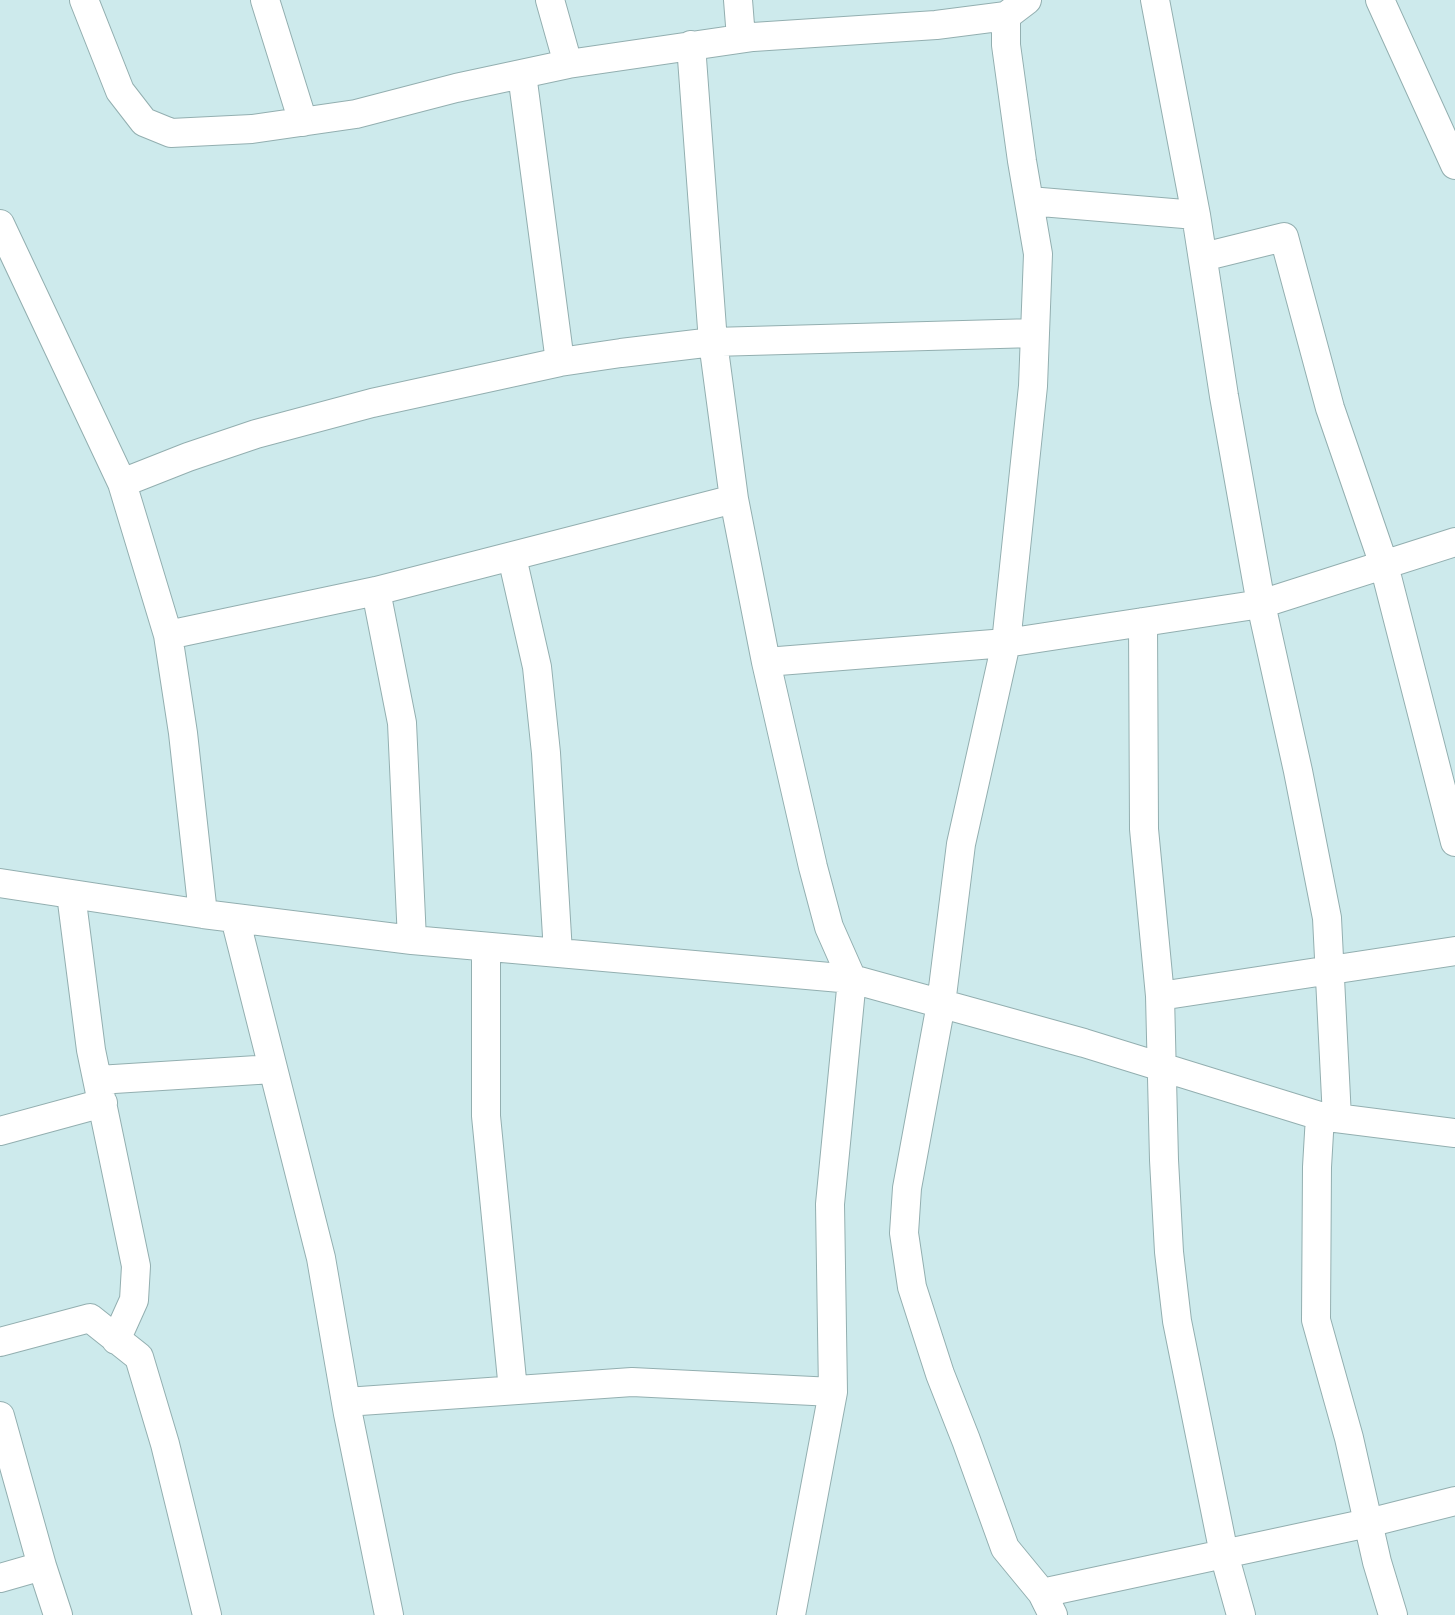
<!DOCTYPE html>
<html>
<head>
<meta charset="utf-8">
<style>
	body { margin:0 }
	canvas { display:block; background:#cdeaec }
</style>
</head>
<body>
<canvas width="1455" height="1615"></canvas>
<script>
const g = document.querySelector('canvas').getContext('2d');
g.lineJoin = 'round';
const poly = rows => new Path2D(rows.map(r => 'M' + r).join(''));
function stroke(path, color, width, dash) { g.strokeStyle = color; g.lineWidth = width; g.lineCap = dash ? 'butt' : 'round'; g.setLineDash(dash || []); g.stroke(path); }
const minor = poly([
	[84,0,120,91,144,122,171,133,252,129,356,114,456,88,568,64,753,37,936,25,1006,16,1027,0],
	[265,0,303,122],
	[550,0,568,64],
	[738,0,741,38],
	[1155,0,1196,215,1224,396,1261,604,1298,771,1327,918,1337,1118],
	[1380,0,1455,165],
	[1006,16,1006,45,1022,161,1038,254,1033,386,1006,643,961,844,941,1004,907,1188,904,1233,912,1287,940,1374,966,1440,1005,1548,1042,1593],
	[691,45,713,342,734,499,766,662,813,867,829,927,852,979,830,1204,833,1392,791,1615],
	[522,74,560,362],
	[1029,201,1196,215],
	[0,224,122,483,168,635,183,733,203,914],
	[1203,257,1284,237,1330,408,1384,565,1455,842],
	[122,483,188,457,256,434,372,403,560,362,621,353,713,342,1035,333],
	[512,557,537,667,546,753,558,953],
	[376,591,402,723,412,940],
	[1143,622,1144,829,1160,996,1164,1160,1169,1252,1177,1321,1224,1554,1241,1615],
	[168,635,376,591,734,499],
	[766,662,1006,643,1261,604,1455,542],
	[0,883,203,914,412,940,852,979,1084,1043,1320,1116,1455,1133],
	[71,894,91,1050,136,1266,134,1300,116,1340],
	[235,918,321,1258,348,1414,389,1615],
	[486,947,486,1116,513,1390],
	[1160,996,1455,951],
	[98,1080,273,1069],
	[1320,1116,1317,1167,1316,1320,1349,1438,1377,1562,1393,1615],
	[0,1131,103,1103],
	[0,1342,90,1318,139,1357,165,1444,207,1615],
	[346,1402,632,1382,833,1392],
	[0,1416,42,1566],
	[0,1578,42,1566,58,1615],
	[1053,1615,1042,1593,1368,1523,1455,1501]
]);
stroke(minor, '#93afb0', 30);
stroke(minor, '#fff', 28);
</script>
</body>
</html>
